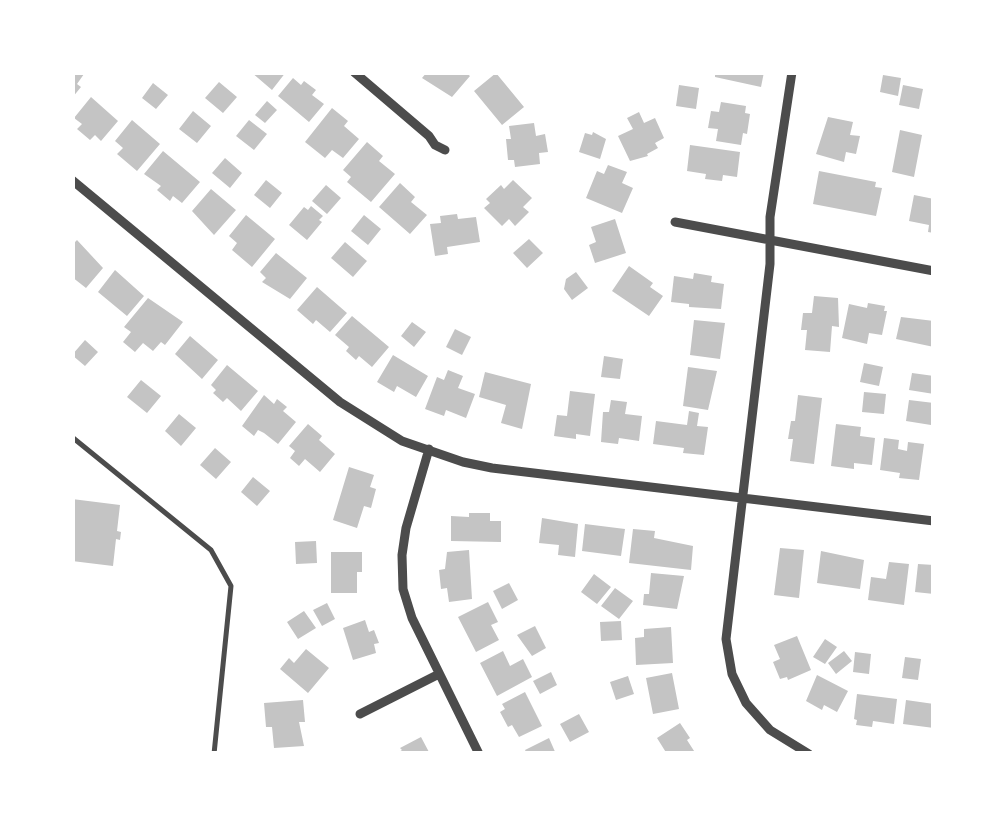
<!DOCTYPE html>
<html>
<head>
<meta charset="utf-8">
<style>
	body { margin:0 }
	#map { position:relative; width:1006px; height:826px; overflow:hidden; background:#fff; font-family:"DejaVu Sans",sans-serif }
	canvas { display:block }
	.frame { position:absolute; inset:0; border:75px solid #fff; pointer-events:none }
</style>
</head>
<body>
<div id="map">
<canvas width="1006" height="826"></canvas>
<div class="frame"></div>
</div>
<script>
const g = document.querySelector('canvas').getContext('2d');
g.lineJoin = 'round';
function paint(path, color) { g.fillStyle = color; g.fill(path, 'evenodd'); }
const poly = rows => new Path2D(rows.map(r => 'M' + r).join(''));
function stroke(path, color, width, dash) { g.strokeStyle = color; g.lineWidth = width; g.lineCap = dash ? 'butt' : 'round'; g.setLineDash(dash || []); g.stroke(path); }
paint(poly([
	[72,72,84,74,77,84,81,87,72,98],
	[251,72,286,72,272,90],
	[427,72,465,72,470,76,452,97,422,78],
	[715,72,764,72,761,87,715,77],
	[496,73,524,107,502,125,474,91],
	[883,75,901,78,898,96,880,92],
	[293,78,301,85,304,81,316,90,312,95,324,104,309,122,278,96],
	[219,82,237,97,223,113,205,98],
	[153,83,168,95,156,109,142,98],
	[679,85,699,88,696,109,676,106],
	[903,85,923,89,919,109,899,105],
	[91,97,118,121,101,141,95,135,90,140,77,129,82,124,74,118],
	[267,101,277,110,265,123,255,115],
	[721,102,746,106,745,113,750,114,747,134,743,133,741,145,716,141,718,129,708,128,711,111,719,112],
	[332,108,348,121,344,126,359,139,343,158,332,150,325,158,305,142],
	[193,111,211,126,197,143,179,129],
	[639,112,644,123,655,118,664,138,655,143,658,148,647,154,648,156,630,161,618,136,633,129,627,118],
	[828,117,853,122,850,135,860,136,856,154,846,152,844,162,816,154],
	[132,120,160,144,137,171,117,154,123,148,115,141],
	[249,120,267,134,254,150,236,136],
	[534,123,536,136,545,134,548,152,539,153,540,164,515,167,514,160,508,160,506,139,511,139,509,126],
	[900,130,922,135,914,177,892,172],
	[593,132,606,139,600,159,579,152,585,133,592,135],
	[367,142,383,156,379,161,395,174,371,202,347,182,351,177,343,170],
	[690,145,740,152,737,177,723,175,722,181,705,179,706,174,687,171],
	[163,151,200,182,182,203,173,196,170,201,157,190,161,186,144,174],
	[225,158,242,173,230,188,212,173],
	[608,165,627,172,622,183,633,188,622,213,586,198,597,171,604,174],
	[819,171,876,182,875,187,882,188,876,216,813,204],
	[266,180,282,193,270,208,254,195],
	[513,180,532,198,523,207,529,212,515,226,509,219,502,226,484,208,490,203,486,199,501,185,504,189],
	[400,183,415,197,411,202,427,215,410,234,379,207],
	[326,185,341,198,327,214,312,201],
	[211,189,236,210,214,235,192,211],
	[914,195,934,199,934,233,928,232,929,225,909,221],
	[311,206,323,216,319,220,322,222,307,240,289,225,304,207,308,210],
	[457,214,458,219,476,217,480,242,447,247,448,254,435,256,430,224,441,223,440,216],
	[246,215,275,239,252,267,232,250,237,243,229,236],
	[364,215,381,229,368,245,351,231],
	[615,219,626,253,595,263,589,245,596,242,591,227],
	[529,239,543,253,527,268,513,253],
	[77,240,103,268,86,288,72,277,72,245],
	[345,242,367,261,353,277,331,258],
	[276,253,307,278,290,299,262,282,266,278,260,272],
	[629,266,653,283,650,287,663,296,649,316,612,291],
	[115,270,144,296,127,316,98,292],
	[576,272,588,288,572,300,564,289,566,279],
	[694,273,712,276,711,282,724,284,721,309,689,307,689,304,671,302,674,276,693,279],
	[317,287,347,313,330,332,316,320,313,324,297,310],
	[814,296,838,298,839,327,832,326,830,352,805,350,807,330,801,330,803,313,812,313],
	[148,298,183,322,165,345,161,342,153,351,143,343,135,352,123,342,131,332,124,327],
	[868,303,885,306,884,311,887,311,882,335,869,333,867,344,842,338,849,304,867,308],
	[352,316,389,347,372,367,359,356,356,360,346,351,349,347,335,335],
	[901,317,934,321,934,347,896,339],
	[694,320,725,323,720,359,690,355],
	[412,322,426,332,414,347,401,336],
	[455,329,471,337,462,355,446,347],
	[190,336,218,360,202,379,175,354],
	[85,340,98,352,85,366,72,355],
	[393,355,428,376,416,397,397,386,394,392,377,382],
	[604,356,623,359,620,379,601,377],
	[864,363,883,367,879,386,860,382],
	[227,365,258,391,241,411,227,398,223,402,213,393,216,390,211,385],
	[688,367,717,371,708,410,683,406],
	[448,370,463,376,458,388,475,394,466,418,446,410,444,416,425,409,437,377,444,380],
	[485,372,531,384,522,429,501,423,506,405,479,397],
	[912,373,934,376,934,394,909,390],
	[141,380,161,396,147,413,127,397],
	[570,391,595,394,590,436,576,434,576,439,554,436,557,415,567,416],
	[864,392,886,394,884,414,862,412],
	[264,395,274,404,277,399,287,407,283,411,296,422,278,444,264,433,258,430,254,436,242,426],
	[798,395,822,398,814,464,790,461,793,439,788,439,791,421,795,421],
	[611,400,627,402,625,414,642,416,639,441,619,438,618,444,601,442,603,412,609,412],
	[909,400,934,403,931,425,906,421],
	[689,411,699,413,697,426,708,427,704,455,683,453,684,448,653,444,656,421,687,425],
	[179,414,196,428,181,446,165,431],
	[308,424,322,436,319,440,335,454,320,472,305,459,299,466,290,458,295,451,289,446],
	[836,424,861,427,860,436,875,438,872,465,854,463,854,469,831,466],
	[884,438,899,440,898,449,907,451,908,442,924,444,919,480,899,478,900,473,880,470],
	[215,448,231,462,216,479,200,465],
	[349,467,374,475,370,487,376,489,371,508,364,506,357,528,333,520],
	[253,477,270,491,257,506,241,492],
	[72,499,120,505,117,531,121,532,120,540,116,539,113,566,72,561],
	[469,513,490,513,490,521,501,521,501,542,451,541,451,516,469,517],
	[542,518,578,524,575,557,558,555,559,545,539,543],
	[585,524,625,529,621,556,582,551],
	[633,529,655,531,654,538,693,546,691,570,629,563],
	[316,541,317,563,296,564,295,542],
	[780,548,804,550,799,598,774,595],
	[469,550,472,599,449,602,447,588,441,589,439,570,445,569,447,552],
	[821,551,864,560,860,589,817,583],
	[331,552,362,552,362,572,357,572,357,593,331,593],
	[889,562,909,564,904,605,868,600,871,577,886,579],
	[918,564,934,565,934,594,915,592],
	[651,573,684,576,677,609,643,605,644,594,649,594],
	[594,574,611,587,597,604,581,592],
	[509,583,518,600,502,609,493,591],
	[615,588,633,601,619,619,601,606],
	[488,602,498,622,491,625,499,640,476,652,458,617],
	[327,603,335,619,322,626,313,610],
	[304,611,316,628,298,639,287,622],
	[365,620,369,632,374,630,379,643,374,644,376,653,353,660,343,628],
	[621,621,622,640,601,641,600,622],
	[535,626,546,648,532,656,517,635],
	[671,627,673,663,636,665,635,638,644,637,644,629],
	[797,636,811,670,788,680,787,677,780,679,773,662,780,659,774,645],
	[825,639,837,647,825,664,813,657],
	[306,649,329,668,308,693,280,669,289,658,294,663],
	[503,651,510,666,523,659,532,677,497,696,480,663],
	[844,651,852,661,836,674,828,663],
	[855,652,871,654,869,674,853,672],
	[905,657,921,659,918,680,902,678],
	[551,672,557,685,540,694,533,681],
	[672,673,679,709,653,714,646,678],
	[817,675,848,691,837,712,824,705,822,710,806,701],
	[628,676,634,694,616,700,610,682],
	[525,692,542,726,519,737,512,725,508,727,500,712,505,709,502,704],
	[857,694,897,699,894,724,873,721,872,727,856,725,857,720,854,719],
	[303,700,305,722,299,722,304,746,274,748,272,727,266,727,264,703],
	[906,700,934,704,934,728,903,724],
	[579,714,589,732,570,742,560,724],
	[680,723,690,738,687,740,696,754,667,754,657,738],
	[421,737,430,754,396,754,402,750,400,748],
	[549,738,556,754,527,754,525,750]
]), '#c4c4c4');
stroke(poly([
	[72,437,211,550,231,586,214,754]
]), '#4c4c4c', 5);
stroke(poly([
	[354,72,429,136,435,145,445,150],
	[792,72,770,217,770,264,726,639,732,674,746,703,770,730,809,754],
	[72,180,340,402,402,441,463,462,492,468,934,521],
	[675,222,934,271],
	[429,449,406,528,402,555,403,589,412,618,479,754],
	[360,714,439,674]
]), '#4c4c4c', 9);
</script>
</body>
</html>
